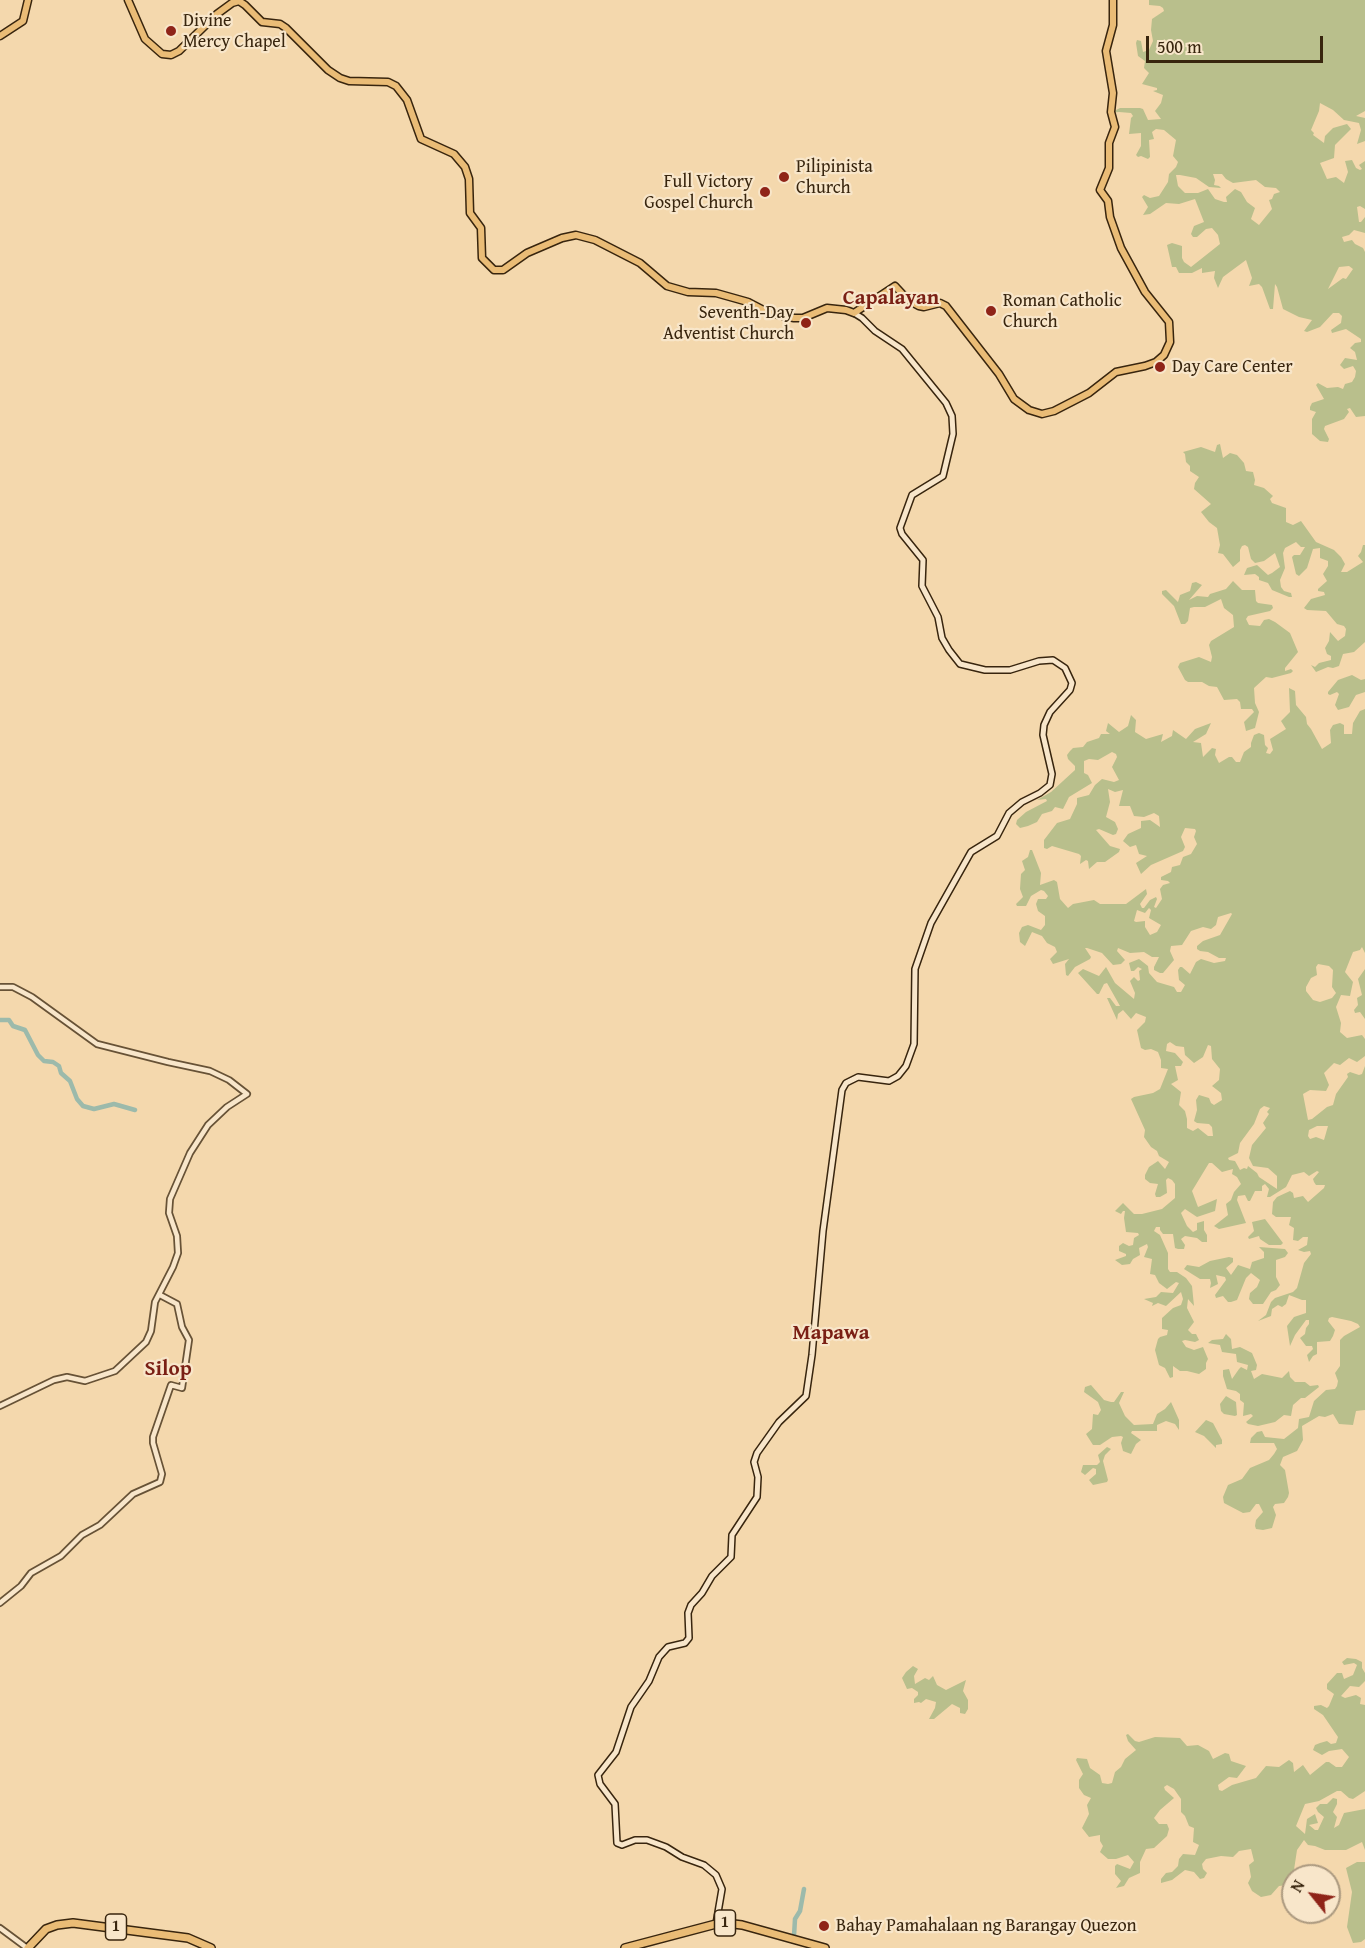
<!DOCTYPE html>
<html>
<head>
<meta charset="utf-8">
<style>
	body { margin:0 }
	#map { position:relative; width:1365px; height:1948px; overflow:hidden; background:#f4d8ad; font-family:"Gentium Book Plus",serif }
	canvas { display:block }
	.north { position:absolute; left:1281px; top:1864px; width:60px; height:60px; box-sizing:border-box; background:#f8e6ca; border:2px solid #ab997f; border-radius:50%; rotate:300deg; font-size:16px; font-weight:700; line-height:24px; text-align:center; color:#38250e }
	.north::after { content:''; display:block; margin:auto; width:21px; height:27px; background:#8f2418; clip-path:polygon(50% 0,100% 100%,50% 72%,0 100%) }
	.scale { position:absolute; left:1146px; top:36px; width:177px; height:27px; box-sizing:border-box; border:3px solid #38250e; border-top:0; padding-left:8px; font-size:18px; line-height:21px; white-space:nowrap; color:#38250e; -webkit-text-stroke:4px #f8e6ca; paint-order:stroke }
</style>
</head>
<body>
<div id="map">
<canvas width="1365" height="1948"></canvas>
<div class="north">N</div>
<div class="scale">500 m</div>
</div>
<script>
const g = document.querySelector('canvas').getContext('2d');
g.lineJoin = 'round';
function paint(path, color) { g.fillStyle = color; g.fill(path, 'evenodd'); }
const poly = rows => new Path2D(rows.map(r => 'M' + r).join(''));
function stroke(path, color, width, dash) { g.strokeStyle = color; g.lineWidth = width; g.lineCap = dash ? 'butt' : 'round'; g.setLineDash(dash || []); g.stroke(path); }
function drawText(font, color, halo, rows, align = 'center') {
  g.font = font + ' "Gentium Book Plus",serif'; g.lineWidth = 4.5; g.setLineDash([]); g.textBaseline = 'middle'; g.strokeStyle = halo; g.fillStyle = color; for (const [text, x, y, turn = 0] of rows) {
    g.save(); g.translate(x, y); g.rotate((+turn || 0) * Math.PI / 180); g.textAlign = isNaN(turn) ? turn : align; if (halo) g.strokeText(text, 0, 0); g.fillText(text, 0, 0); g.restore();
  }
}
paint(poly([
	[1149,0,1365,0,1365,111,1356,116,1365,118,1365,141,1357,144,1361,130,1359,123,1344,120,1333,110,1320,103,1319,111,1311,130,1314,133,1313,135,1324,143,1325,136,1333,128,1347,124,1351,129,1335,145,1334,158,1320,163,1327,179,1336,177,1344,183,1348,172,1345,161,1352,160,1356,168,1360,170,1362,169,1359,165,1365,161,1365,209,1360,206,1357,207,1359,222,1361,222,1365,217,1365,233,1354,230,1349,235,1342,237,1344,242,1352,240,1355,244,1363,248,1365,252,1365,416,1356,417,1350,408,1347,409,1349,412,1344,419,1325,426,1324,429,1329,439,1328,442,1320,441,1312,434,1312,419,1316,412,1310,410,1310,407,1312,403,1324,399,1316,385,1318,383,1327,388,1338,387,1343,389,1345,384,1352,382,1355,377,1356,371,1353,366,1344,369,1340,365,1345,358,1357,360,1355,352,1350,348,1355,343,1361,342,1361,339,1346,329,1332,333,1331,330,1341,323,1342,316,1339,313,1333,313,1320,327,1307,332,1304,331,1312,320,1299,317,1283,309,1277,287,1275,284,1273,309,1270,309,1262,287,1259,284,1249,286,1252,278,1246,260,1223,277,1218,288,1214,278,1215,271,1202,273,1202,268,1192,273,1179,273,1176,267,1172,267,1167,245,1172,243,1182,246,1182,258,1184,262,1191,267,1220,244,1218,235,1212,228,1206,229,1197,237,1193,237,1191,234,1194,226,1204,222,1195,199,1179,204,1166,203,1150,214,1143,215,1148,207,1142,197,1144,195,1150,198,1159,196,1168,182,1169,174,1176,167,1178,162,1173,156,1176,140,1164,130,1156,129,1152,132,1154,139,1149,140,1150,157,1148,159,1141,156,1138,157,1136,155,1141,146,1141,133,1129,134,1131,118,1133,116,1131,113,1119,112,1110,113,1120,108,1140,108,1143,109,1148,120,1161,119,1155,111,1161,103,1163,95,1153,91,1157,90,1157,88,1142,84,1149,73,1144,68,1145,61,1138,56,1136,43,1137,40,1141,41,1143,52,1149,50,1153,41,1151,30,1152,19,1164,11,1163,8,1160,6,1149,5],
	[1213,174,1222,174,1226,179,1233,183,1256,180,1265,187,1276,188,1280,192,1274,194,1272,199,1269,200,1272,209,1259,225,1251,219,1255,208,1247,202,1241,192,1235,189,1226,197,1227,202,1224,202,1215,199,1208,189,1198,193,1185,193,1178,186,1176,175,1180,175,1196,178,1209,187,1221,188,1219,186,1214,185,1215,180],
	[1349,266,1353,269,1346,279,1343,278,1328,289,1339,267],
	[1220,444,1223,458,1230,453,1237,455,1244,463,1246,471,1253,472,1255,480,1254,485,1264,488,1273,496,1270,499,1272,503,1286,508,1286,522,1293,525,1301,521,1316,542,1334,550,1341,557,1345,564,1341,572,1347,572,1363,562,1358,556,1361,552,1363,545,1365,545,1365,642,1354,652,1343,654,1339,666,1333,668,1328,667,1316,672,1311,665,1315,667,1319,663,1331,660,1331,656,1327,654,1325,648,1329,641,1330,632,1338,641,1345,636,1346,629,1344,626,1337,624,1326,611,1307,610,1304,608,1311,599,1325,595,1324,592,1318,591,1318,589,1327,581,1323,574,1328,566,1328,561,1320,558,1320,548,1313,549,1307,568,1299,576,1296,574,1292,557,1294,555,1300,555,1305,547,1301,547,1296,542,1285,548,1283,553,1285,568,1280,580,1281,587,1284,591,1291,593,1292,597,1289,597,1272,590,1268,583,1259,580,1259,577,1255,574,1244,575,1247,568,1257,565,1268,575,1272,573,1280,567,1275,553,1264,561,1255,563,1251,559,1248,547,1245,545,1242,546,1240,550,1240,561,1233,567,1223,554,1218,553,1220,545,1217,528,1209,522,1201,512,1211,504,1194,489,1195,483,1199,477,1190,471,1190,466,1186,462,1185,454,1183,452,1201,447,1215,452,1217,445],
	[1233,581,1242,590,1255,590,1256,601,1258,603,1272,605,1273,608,1270,611,1248,616,1246,619,1249,625,1260,626,1264,620,1269,619,1275,622,1290,633,1298,652,1285,668,1285,671,1291,669,1293,671,1291,673,1272,678,1266,677,1254,688,1255,703,1259,712,1255,728,1246,731,1244,722,1254,712,1252,709,1241,709,1240,702,1237,699,1224,700,1217,687,1209,686,1202,682,1188,682,1185,680,1178,667,1180,663,1199,657,1211,662,1212,657,1209,645,1211,641,1234,627,1233,615,1224,608,1221,599,1205,607,1194,607,1190,608,1188,621,1185,624,1181,624,1174,606,1162,594,1162,591,1166,590,1178,602,1180,595,1190,591,1192,583,1196,582,1202,585,1189,600,1197,596,1208,597,1210,594,1226,589],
	[1352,675,1361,680,1365,679,1365,692,1356,695,1349,707,1338,710,1335,705,1339,694,1337,692,1330,695,1328,694,1328,692,1338,680],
	[1289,688,1295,691,1296,705,1306,717,1307,724,1311,729,1322,749,1331,743,1330,730,1333,725,1340,723,1344,725,1344,734,1352,734,1353,723,1360,711,1365,709,1365,953,1362,947,1360,950,1353,952,1345,972,1353,982,1350,996,1341,995,1336,1007,1341,1023,1340,1032,1347,1038,1362,1035,1365,1039,1365,1056,1357,1062,1349,1058,1340,1065,1334,1063,1324,1073,1329,1085,1326,1091,1310,1090,1303,1094,1308,1120,1312,1119,1327,1107,1333,1105,1336,1094,1348,1077,1347,1074,1350,1072,1359,1075,1362,1074,1365,1066,1365,1410,1356,1411,1353,1425,1339,1424,1333,1414,1325,1417,1319,1416,1302,1426,1303,1440,1297,1451,1283,1457,1280,1465,1285,1470,1289,1493,1288,1497,1284,1503,1275,1504,1273,1507,1276,1515,1272,1528,1263,1530,1256,1529,1255,1526,1256,1520,1263,1512,1259,1504,1256,1504,1250,1512,1243,1513,1224,1503,1223,1497,1228,1485,1242,1479,1250,1468,1269,1460,1274,1454,1277,1449,1274,1443,1250,1443,1251,1438,1257,1432,1262,1431,1265,1437,1284,1439,1298,1428,1299,1419,1309,1417,1314,1401,1326,1390,1335,1389,1337,1386,1338,1381,1335,1373,1340,1366,1340,1340,1344,1336,1360,1327,1358,1324,1351,1321,1332,1317,1329,1318,1328,1321,1335,1330,1333,1336,1330,1341,1317,1342,1317,1354,1313,1356,1309,1362,1307,1355,1313,1349,1312,1346,1306,1346,1300,1338,1305,1334,1306,1328,1309,1324,1309,1320,1306,1320,1295,1335,1290,1346,1287,1326,1294,1317,1306,1313,1306,1300,1302,1300,1289,1295,1286,1304,1282,1307,1278,1305,1272,1309,1271,1316,1258,1321,1266,1315,1271,1302,1275,1298,1293,1292,1297,1288,1304,1263,1311,1254,1310,1251,1304,1252,1298,1250,1307,1245,1308,1237,1303,1237,1298,1241,1293,1240,1294,1228,1289,1225,1291,1217,1276,1217,1272,1214,1273,1202,1277,1197,1290,1191,1293,1193,1294,1198,1303,1196,1308,1202,1324,1188,1325,1185,1316,1185,1314,1182,1313,1179,1319,1172,1317,1171,1309,1176,1304,1172,1292,1175,1286,1187,1270,1197,1267,1197,1269,1189,1265,1184,1262,1186,1262,1191,1255,1191,1250,1201,1248,1201,1245,1195,1238,1196,1237,1200,1246,1223,1219,1229,1214,1226,1228,1215,1226,1204,1231,1200,1234,1192,1241,1184,1237,1177,1232,1174,1233,1169,1222,1172,1212,1163,1209,1163,1192,1191,1198,1207,1217,1199,1215,1211,1197,1217,1185,1209,1181,1213,1187,1226,1193,1232,1197,1230,1197,1223,1204,1221,1204,1230,1207,1235,1207,1242,1202,1242,1197,1238,1185,1236,1181,1239,1185,1245,1184,1249,1178,1249,1175,1248,1173,1234,1163,1234,1160,1230,1160,1227,1156,1227,1154,1231,1160,1235,1168,1253,1168,1269,1170,1272,1177,1272,1186,1278,1192,1286,1194,1306,1188,1299,1187,1308,1194,1322,1188,1330,1192,1334,1196,1334,1199,1340,1195,1342,1185,1340,1182,1341,1186,1347,1194,1350,1203,1347,1208,1359,1206,1363,1206,1369,1199,1374,1187,1371,1180,1371,1173,1366,1173,1377,1170,1378,1165,1368,1159,1365,1155,1350,1158,1339,1160,1337,1167,1335,1168,1330,1162,1329,1162,1318,1173,1308,1181,1305,1183,1299,1181,1292,1166,1306,1158,1303,1152,1306,1153,1303,1144,1299,1156,1297,1161,1292,1173,1293,1179,1283,1176,1282,1167,1289,1159,1283,1155,1275,1150,1274,1152,1259,1144,1257,1148,1247,1147,1244,1139,1248,1140,1255,1133,1259,1130,1264,1122,1265,1115,1260,1126,1256,1126,1254,1119,1251,1119,1246,1123,1243,1129,1246,1133,1245,1134,1238,1139,1235,1138,1233,1126,1232,1124,1218,1125,1211,1123,1211,1121,1214,1115,1211,1123,1203,1134,1214,1142,1214,1162,1209,1175,1198,1175,1184,1172,1180,1168,1178,1166,1180,1167,1193,1160,1197,1156,1197,1155,1194,1158,1184,1150,1183,1145,1179,1145,1175,1149,1167,1158,1161,1165,1169,1169,1162,1159,1156,1157,1151,1151,1147,1144,1137,1145,1130,1131,1099,1134,1097,1153,1093,1160,1089,1168,1069,1161,1068,1161,1060,1158,1052,1151,1049,1145,1050,1141,1048,1137,1030,1145,1022,1146,1017,1136,1013,1131,1019,1123,1010,1118,1014,1117,1020,1107,998,1110,998,1116,1006,1120,1006,1107,983,1104,984,1099,994,1097,994,1078,973,1083,969,1099,976,1106,967,1115,983,1134,999,1135,993,1130,981,1134,977,1138,981,1140,980,1139,971,1142,969,1138,967,1134,971,1131,971,1129,963,1139,959,1148,966,1149,973,1157,982,1174,987,1177,992,1181,992,1185,985,1179,980,1178,970,1180,967,1182,967,1190,974,1196,962,1201,959,1214,963,1225,961,1226,958,1219,958,1208,952,1200,951,1197,949,1197,946,1203,941,1220,935,1232,914,1231,913,1218,917,1216,925,1211,929,1203,927,1191,931,1182,945,1171,946,1170,951,1174,960,1163,973,1160,973,1154,970,1154,967,1159,957,1152,957,1144,952,1130,953,1118,948,1117,951,1125,960,1121,964,1113,965,1102,953,1087,948,1085,948,1091,957,1090,959,1075,967,1068,976,1066,975,1065,964,1069,959,1053,964,1050,959,1057,952,1055,947,1047,943,1042,936,1032,932,1025,946,1020,942,1019,933,1022,927,1028,925,1041,930,1045,925,1045,916,1038,911,1036,904,1038,899,1046,899,1048,896,1044,891,1041,890,1031,896,1026,906,1017,906,1016,904,1023,897,1020,889,1021,874,1025,870,1022,861,1028,857,1030,850,1032,850,1041,873,1040,885,1054,880,1057,882,1060,899,1068,908,1073,904,1094,900,1100,904,1126,904,1146,889,1147,894,1140,904,1142,908,1144,908,1150,900,1156,897,1157,899,1154,907,1156,908,1162,899,1160,889,1163,885,1170,883,1168,881,1161,880,1161,877,1171,872,1172,867,1180,865,1183,857,1191,854,1197,844,1194,837,1196,831,1195,829,1185,828,1181,837,1185,847,1183,851,1151,865,1141,874,1136,863,1147,856,1139,854,1136,845,1130,847,1123,841,1128,834,1141,828,1141,821,1150,820,1160,827,1159,816,1154,813,1144,817,1134,816,1130,806,1119,806,1123,790,1115,792,1108,789,1110,802,1106,817,1115,822,1118,829,1116,834,1113,835,1099,829,1096,830,1110,846,1120,849,1119,852,1105,862,1097,862,1089,869,1088,861,1086,860,1080,864,1081,856,1079,854,1052,846,1047,849,1044,848,1044,840,1057,823,1070,819,1077,804,1077,798,1089,795,1095,785,1102,779,1114,782,1119,780,1112,767,1117,757,1116,754,1112,752,1098,760,1089,759,1084,761,1084,773,1088,775,1092,783,1069,797,1063,809,1055,807,1052,811,1042,814,1037,822,1028,826,1020,828,1016,824,1017,820,1026,812,1047,801,1046,799,1037,800,1051,792,1075,770,1075,766,1068,759,1067,755,1070,751,1073,748,1083,747,1087,742,1099,738,1101,734,1110,734,1106,731,1108,723,1119,732,1128,726,1131,715,1136,720,1135,732,1146,739,1163,734,1161,742,1172,736,1173,730,1186,739,1195,729,1211,723,1206,734,1193,742,1201,743,1203,757,1212,748,1216,749,1215,755,1219,763,1229,757,1232,757,1236,762,1240,762,1244,752,1251,747,1251,743,1254,735,1259,733,1264,735,1265,745,1268,748,1266,753,1270,754,1273,750,1270,739,1286,729,1281,721,1290,712],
	[1149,908,1151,910,1149,918,1161,925,1157,932,1150,935,1145,927,1145,921,1136,922,1134,921,1137,910,1145,913],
	[1318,964,1329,966,1333,970,1332,987,1336,993,1332,998,1320,1002,1313,1000,1306,991,1306,987,1311,978,1317,975,1316,967],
	[1170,1042,1176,1046,1184,1047,1185,1055,1194,1063,1203,1057,1208,1045,1211,1046,1212,1059,1220,1069,1219,1080,1212,1086,1221,1093,1222,1100,1214,1105,1211,1103,1209,1098,1199,1095,1196,1100,1197,1110,1194,1121,1197,1123,1209,1124,1212,1127,1213,1136,1208,1136,1198,1128,1193,1131,1187,1128,1187,1119,1185,1111,1179,1105,1181,1092,1171,1084,1178,1080,1175,1066,1181,1066,1183,1062,1175,1053,1166,1051,1167,1044],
	[1264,1106,1270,1108,1267,1112,1269,1114,1263,1123,1266,1128,1252,1145,1249,1158,1253,1166,1268,1168,1277,1176,1277,1189,1259,1177,1257,1173,1248,1166,1247,1169,1244,1168,1240,1170,1235,1161,1229,1160,1228,1158,1238,1153,1240,1143,1254,1124,1260,1109],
	[1317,1126,1328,1126,1324,1140,1316,1137,1310,1139,1308,1136,1309,1130],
	[1365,969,1365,1019,1360,1012,1355,1013,1354,1010,1358,1005,1357,998,1362,995,1358,979],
	[1265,1219,1283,1243,1281,1245,1269,1245,1260,1239,1259,1236,1249,1239,1248,1237,1254,1231,1252,1222],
	[1259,1247,1285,1249,1288,1253,1285,1257,1276,1260,1276,1277,1280,1285,1276,1290,1271,1292,1263,1304,1253,1304,1249,1299,1250,1293,1257,1287,1260,1280,1251,1273,1246,1278,1237,1300,1231,1302,1228,1302,1223,1296,1216,1298,1215,1295,1226,1280,1225,1277,1216,1275,1218,1284,1210,1288,1211,1283,1210,1279,1200,1279,1184,1269,1187,1265,1199,1267,1210,1261,1229,1257,1233,1258,1233,1262,1226,1268,1231,1275,1238,1265,1250,1269,1252,1262,1264,1258,1264,1252],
	[1226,1334,1231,1339,1232,1349,1240,1347,1252,1353,1257,1365,1256,1370,1251,1371,1254,1379,1262,1374,1282,1378,1289,1371,1290,1377,1295,1382,1305,1382,1310,1386,1318,1385,1319,1387,1305,1398,1301,1398,1293,1405,1291,1416,1284,1415,1275,1422,1258,1426,1248,1424,1246,1422,1253,1416,1251,1414,1243,1416,1244,1403,1240,1400,1240,1394,1236,1391,1227,1389,1223,1376,1223,1370,1229,1369,1232,1379,1239,1369,1241,1367,1247,1370,1248,1365,1237,1362,1236,1354,1222,1352,1220,1345,1208,1343,1212,1340,1223,1339],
	[1091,1385,1104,1400,1111,1402,1114,1402,1121,1392,1124,1392,1119,1403,1125,1416,1134,1425,1153,1424,1157,1414,1165,1409,1171,1402,1179,1420,1179,1430,1175,1424,1166,1421,1157,1425,1157,1431,1132,1431,1131,1433,1141,1440,1136,1444,1131,1454,1123,1451,1121,1443,1123,1437,1121,1436,1112,1437,1100,1445,1093,1445,1086,1434,1092,1429,1093,1414,1098,1415,1101,1410,1098,1402,1084,1392,1085,1387],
	[1226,1396,1236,1402,1237,1415,1235,1416,1224,1414,1221,1411,1220,1404],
	[1206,1420,1213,1423,1222,1440,1222,1444,1216,1445,1216,1448,1204,1436,1195,1432],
	[1107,1447,1111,1449,1105,1455,1103,1461,1108,1480,1107,1482,1093,1485,1089,1480,1096,1474,1096,1469,1093,1468,1085,1475,1081,1472,1083,1465,1097,1465,1100,1462,1098,1455],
	[1347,1658,1356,1659,1362,1662,1362,1668,1365,1673,1365,1681,1359,1687,1350,1686,1341,1696,1345,1698,1356,1695,1361,1698,1360,1704,1365,1705,1365,1791,1353,1799,1349,1798,1341,1791,1337,1791,1319,1801,1305,1804,1296,1826,1305,1834,1307,1819,1315,1814,1318,1823,1309,1825,1315,1830,1318,1830,1324,1817,1318,1812,1316,1808,1320,1804,1327,1804,1333,1798,1337,1799,1337,1804,1333,1812,1337,1817,1334,1828,1339,1825,1344,1813,1365,1809,1365,1850,1362,1842,1346,1850,1325,1850,1315,1846,1308,1845,1304,1840,1297,1850,1292,1883,1288,1885,1279,1886,1271,1895,1261,1897,1252,1891,1248,1883,1251,1877,1249,1865,1254,1861,1251,1849,1239,1851,1233,1857,1221,1856,1206,1859,1202,1864,1203,1869,1207,1873,1204,1878,1200,1879,1194,1872,1185,1870,1172,1880,1161,1883,1161,1879,1166,1873,1172,1872,1178,1866,1179,1859,1183,1854,1195,1855,1199,1845,1193,1842,1194,1828,1189,1826,1185,1816,1181,1812,1181,1799,1174,1789,1167,1785,1164,1787,1165,1790,1174,1798,1160,1810,1154,1818,1159,1824,1167,1824,1169,1829,1167,1836,1154,1848,1146,1849,1140,1862,1140,1873,1129,1878,1124,1886,1116,1888,1121,1881,1115,1874,1115,1866,1117,1864,1130,1869,1134,1862,1128,1855,1116,1859,1108,1859,1100,1852,1103,1846,1100,1841,1100,1835,1089,1837,1082,1828,1089,1814,1087,1805,1091,1798,1084,1795,1079,1788,1079,1780,1083,1774,1076,1760,1077,1758,1087,1759,1090,1768,1100,1775,1102,1783,1108,1784,1112,1783,1115,1772,1121,1767,1125,1759,1136,1750,1128,1741,1126,1735,1128,1734,1135,1741,1139,1742,1155,1737,1180,1738,1187,1746,1198,1745,1209,1751,1213,1759,1225,1753,1229,1754,1231,1761,1246,1766,1237,1778,1229,1777,1218,1785,1219,1790,1222,1791,1232,1785,1256,1778,1266,1766,1279,1767,1289,1760,1293,1763,1294,1772,1303,1765,1310,1775,1326,1762,1329,1762,1336,1767,1342,1767,1349,1757,1342,1749,1329,1751,1322,1755,1313,1750,1315,1745,1320,1743,1327,1741,1331,1744,1336,1743,1338,1737,1323,1715,1314,1709,1314,1706,1321,1705,1327,1708,1329,1706,1334,1694,1327,1689,1327,1684,1337,1673,1342,1673,1344,1679,1353,1675,1357,1665,1354,1663,1344,1665,1342,1662],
	[913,1666,918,1669,914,1676,915,1684,925,1678,929,1680,933,1676,937,1685,946,1690,966,1680,963,1691,968,1700,968,1709,965,1714,960,1713,960,1708,952,1704,934,1719,929,1719,935,1708,936,1702,926,1699,921,1703,919,1702,914,1703,914,1699,918,1695,918,1692,912,1688,907,1689,902,1678,906,1672],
	[1357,1862,1365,1862,1365,1939,1361,1942,1353,1943,1347,1927,1352,1892,1346,1868]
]), '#b9bf8c');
stroke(poly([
	[0,1020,9,1020,13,1026,25,1030,38,1055,44,1061,53,1062,59,1066,61,1073,70,1081,77,1099,83,1106,94,1109,114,1104,135,1110],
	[794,1936,795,1919,800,1911,804,1889]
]), '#9cbaab', 4.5);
const tertiary = poly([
	[0,987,13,987,32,997,97,1044,168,1062,210,1071,229,1080,247,1094,227,1107,208,1125,190,1153,170,1199,169,1213,177,1236,178,1253,173,1267,155,1302,151,1331,146,1342,115,1371,85,1381,67,1377,54,1380,0,1406],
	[0,1603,21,1586,31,1573,61,1556,82,1535,100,1525,133,1494,160,1482,162,1474,153,1443,153,1437,171,1385,182,1388,189,1340,182,1327,177,1304,160,1295],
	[0,1928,27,1948]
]);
const secondary = poly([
	[716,1924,722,1889,716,1875,704,1865,682,1857,666,1847,647,1840,635,1840,622,1845,617,1843,615,1804,600,1784,598,1775,616,1752,631,1707,649,1681,659,1657,668,1647,685,1643,689,1638,688,1613,691,1605,702,1593,712,1576,731,1557,732,1535,757,1497,758,1477,754,1462,757,1453,779,1422,806,1396,812,1355,823,1231,842,1090,846,1083,858,1077,889,1081,898,1076,906,1066,914,1044,915,969,931,923,971,852,997,836,1009,813,1022,802,1040,793,1050,785,1052,774,1043,735,1044,725,1050,712,1070,690,1072,683,1065,668,1053,660,1039,661,1010,670,985,670,960,664,949,650,942,638,938,617,922,586,923,560,902,534,900,528,912,495,943,476,953,434,952,416,946,403,902,349,875,331,862,318,854,313]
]);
const primary = poly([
	[128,0,145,39,162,54,171,55,179,51,217,14,232,3,239,1,245,5,262,22,280,24,286,28,328,70,340,78,349,81,388,82,396,86,407,100,421,139,454,154,465,167,469,179,470,213,481,228,482,258,494,270,503,270,527,253,562,238,576,235,595,240,640,263,667,286,688,292,716,293,748,302,769,313,794,318,803,318,827,308,846,310,854,313,895,286,908,300,919,306,924,307,940,303,946,306,999,374,1014,399,1029,410,1042,414,1054,411,1089,393,1116,372,1145,366,1156,362,1164,355,1170,342,1169,322,1145,292,1121,248,1110,217,1108,201,1100,190,1109,168,1109,143,1115,127,1111,112,1113,93,1106,51,1113,25,1113,0],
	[0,36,23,21,28,0]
]);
const trunk = poly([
	[28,1948,46,1929,57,1925,73,1923,188,1938,211,1948],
	[625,1948,716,1924,725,1923,742,1925,825,1948]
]);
stroke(tertiary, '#675236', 8);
stroke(secondary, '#38250e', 8);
stroke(primary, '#38250e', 9);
stroke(trunk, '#38250e', 10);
stroke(tertiary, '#f8e6ca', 4.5);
stroke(secondary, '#f8e6ca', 5);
stroke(primary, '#eabc76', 6);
stroke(trunk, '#eabc76', 7);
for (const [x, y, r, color] of [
	[171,31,6,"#8f2418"],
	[784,177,6,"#8f2418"],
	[765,192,6,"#8f2418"],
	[991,311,6,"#8f2418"],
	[806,323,6,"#8f2418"],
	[1160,367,6,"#8f2418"],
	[824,1926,6,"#8f2418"]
]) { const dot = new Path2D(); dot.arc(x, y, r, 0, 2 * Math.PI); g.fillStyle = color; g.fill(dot); stroke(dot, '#f8e6ca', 2); }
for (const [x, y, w] of [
	[725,1923,21],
	[116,1927,21]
]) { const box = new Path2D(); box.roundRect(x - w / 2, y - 13, w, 26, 4.5); g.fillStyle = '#f8e6ca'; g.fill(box); stroke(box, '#38250e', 1.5); }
drawText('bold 16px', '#38250e', null, [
	["1",725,1923],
	["1",116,1927]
]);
drawText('18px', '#38250e', '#f8e6ca', [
	["Divine",183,21],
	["Mercy Chapel",183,42],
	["Pilipinista",796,167],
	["Church",796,188],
	["Full Victory",753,182,"right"],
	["Gospel Church",753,203,"right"],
	["Roman Catholic",1003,301],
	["Church",1003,322],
	["Seventh-Day",794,313,"right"],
	["Adventist Church",794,334,"right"],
	["Day Care Center",1172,367],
	["Bahay Pamahalaan ng Barangay Quezon",836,1926]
], 'left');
drawText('bold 21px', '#7a1f14', '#f8e6ca', [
	["Capalayan",891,299],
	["Mapawa",831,1334],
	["Silop",168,1370]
]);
</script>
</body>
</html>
